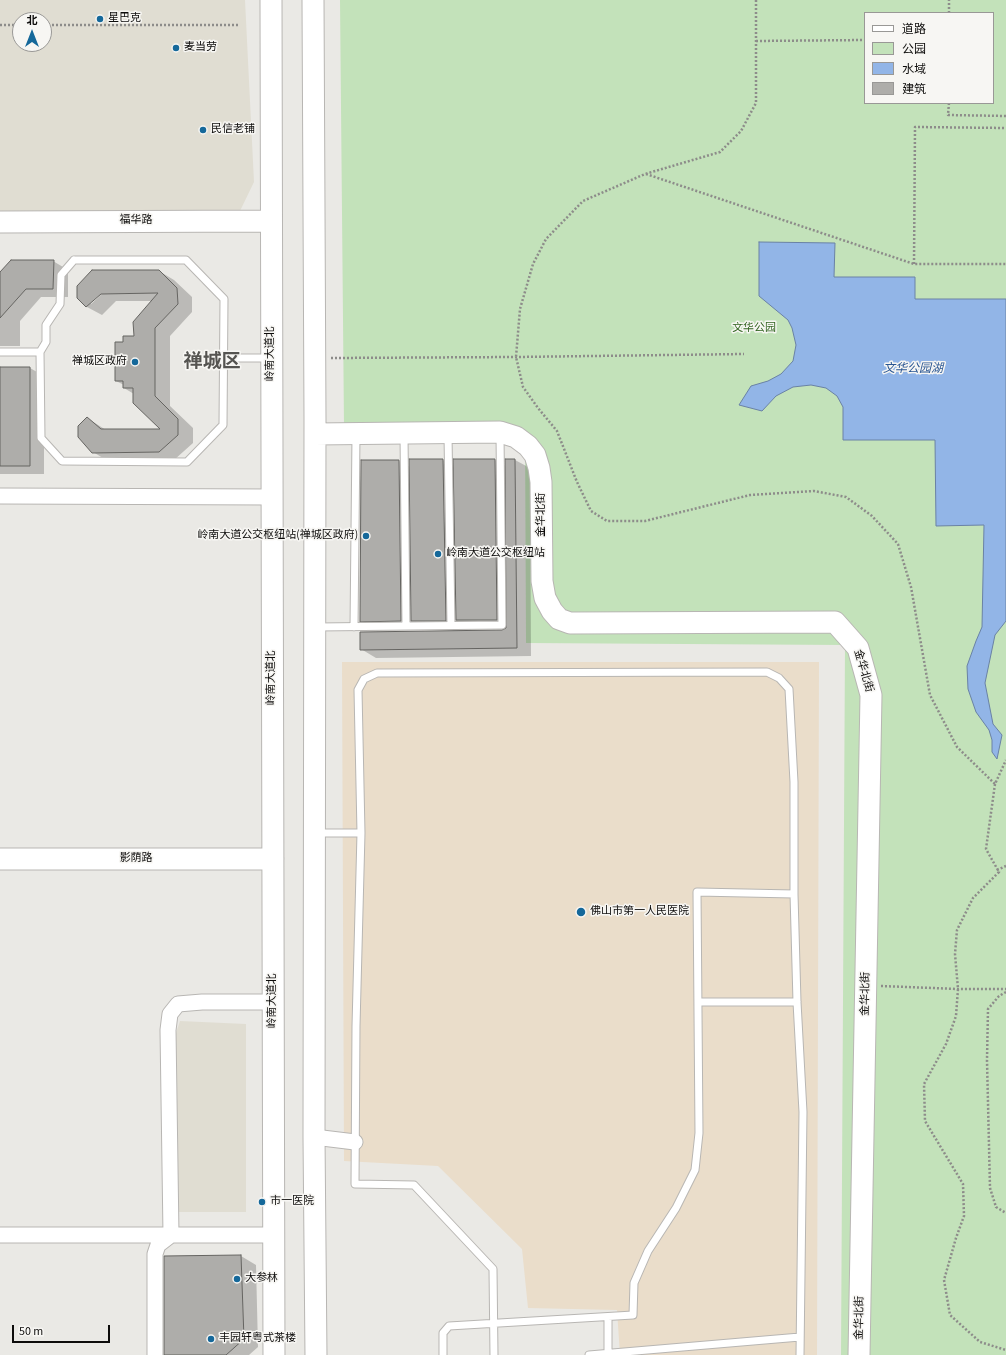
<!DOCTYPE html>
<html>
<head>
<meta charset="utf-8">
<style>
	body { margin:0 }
	#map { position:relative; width:1006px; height:1355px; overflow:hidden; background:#eae9e5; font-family:"Source Sans 3","Noto Sans SC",sans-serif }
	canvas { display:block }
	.legend { position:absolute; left:864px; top:12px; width:130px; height:92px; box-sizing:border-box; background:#f7f6f3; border:1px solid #999896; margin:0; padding:5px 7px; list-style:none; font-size:12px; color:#0d0c0b }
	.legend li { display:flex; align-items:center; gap:8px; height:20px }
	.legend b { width:20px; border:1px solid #999896 }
	.north { position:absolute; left:12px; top:12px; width:40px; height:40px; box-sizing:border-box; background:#f7f6f3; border:1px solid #999896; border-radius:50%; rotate:0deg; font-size:11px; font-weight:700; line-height:16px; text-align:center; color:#0d0c0b }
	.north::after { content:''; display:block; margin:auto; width:14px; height:18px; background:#15689a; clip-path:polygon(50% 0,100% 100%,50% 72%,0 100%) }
	.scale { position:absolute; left:12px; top:1325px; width:98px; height:18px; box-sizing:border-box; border:2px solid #0d0c0b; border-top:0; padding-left:5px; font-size:12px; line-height:14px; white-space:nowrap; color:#0d0c0b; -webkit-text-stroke:3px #f7f6f3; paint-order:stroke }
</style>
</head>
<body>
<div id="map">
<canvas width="1006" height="1355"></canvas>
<ul class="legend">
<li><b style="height:5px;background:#fff"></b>道路</li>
<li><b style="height:11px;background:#c3e2ba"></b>公园</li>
<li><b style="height:11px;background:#92b5e7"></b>水域</li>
<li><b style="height:11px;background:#aeadaa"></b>建筑</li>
</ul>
<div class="north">北</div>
<div class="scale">50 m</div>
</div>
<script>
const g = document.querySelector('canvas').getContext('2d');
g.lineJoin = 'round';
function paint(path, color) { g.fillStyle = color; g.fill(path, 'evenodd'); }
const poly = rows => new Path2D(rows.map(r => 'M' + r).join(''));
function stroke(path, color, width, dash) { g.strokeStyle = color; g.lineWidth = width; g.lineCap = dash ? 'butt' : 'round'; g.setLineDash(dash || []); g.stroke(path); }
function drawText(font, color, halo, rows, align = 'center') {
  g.font = font + ' "Source Sans 3","Noto Sans SC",sans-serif'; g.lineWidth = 3; g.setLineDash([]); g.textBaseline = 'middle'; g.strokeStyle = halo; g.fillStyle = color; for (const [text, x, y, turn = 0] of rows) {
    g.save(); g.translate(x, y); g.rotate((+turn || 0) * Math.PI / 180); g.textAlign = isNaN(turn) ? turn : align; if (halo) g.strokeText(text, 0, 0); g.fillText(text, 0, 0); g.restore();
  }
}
paint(poly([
	[0,0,245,0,254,182,240,211,0,213],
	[20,20,44,20,44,44,20,44],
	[180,1021,246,1024,246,1212,174,1212,173,1042]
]), '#e0ddd2');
paint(poly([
	[342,662,819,662,817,1355,620,1355,617,1310,528,1308,522,1249,438,1166,344,1161]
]), '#eaddca');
paint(poly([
	[340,0,1006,0,1006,1355,841,1355,845,645,526,643,525,433,344,426],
	[865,13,993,13,993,103,865,103]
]), '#c3e2ba');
const water = poly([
	[759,242,835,243,834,277,915,277,915,299,1006,299,1006,621,995,635,985,683,993,724,1002,735,997,759,992,752,992,740,989,730,976,712,968,689,967,666,976,641,982,627,984,525,936,526,935,440,843,440,843,407,837,396,826,388,811,385,793,387,776,396,762,411,739,405,751,386,768,381,781,374,793,361,796,345,792,328,788,320,759,296,759,242]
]);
paint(water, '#92b5e7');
stroke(water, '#6a82a5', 1);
paint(poly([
	[53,261,68,270,68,297,41,297,20,321,20,346,0,346,0,273],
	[159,271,174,280,192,297,192,312,170,336,170,406,193,428,193,443,174,460,108,461,93,452,87,418,106,430,162,430,134,394,124,388,124,385,116,381,124,343,135,337,152,301,116,301,102,315,87,307,78,298],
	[105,291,91,304,91,302],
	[0,368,30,368,44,376,44,474,0,474],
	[410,460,443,460,454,467,495,460,506,466,515,460,530,468,531,656,376,658,361,649,502,631,508,628,472,628,460,622,460,629,427,629,415,622,415,629,376,629,361,621,399,461,410,467],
	[241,1256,256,1265,258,1347,249,1355,164,1355,165,1257]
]), '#0003');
const building = poly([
	[11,260,54,260,53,289,26,289,0,318,0,272,11,260],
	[92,270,159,270,177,288,178,304,155,328,155,396,178,419,178,435,159,452,92,453,78,437,78,426,87,417,101,429,160,429,133,403,133,388,123,388,123,381,115,381,115,342,123,342,123,336,134,336,133,322,158,293,101,294,86,307,77,298,77,286,92,270],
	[0,367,30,367,30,466,0,466,0,367],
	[409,459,443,459,446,621,411,621,409,459],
	[453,459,495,459,497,620,456,620,453,459],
	[505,459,515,459,517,648,360,650,360,632,502,630,506,628,505,459],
	[361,460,399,460,401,621,360,622,361,460],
	[241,1255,244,1339,226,1355,164,1355,164,1256,241,1255]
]);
paint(building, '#aeadaa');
stroke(building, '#656461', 1);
const lane = poly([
	[74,260,186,260,224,299,223,425,187,462,62,461,41,438,40,352,46,342,46,325,60,304,61,275,74,260],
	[0,352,40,352],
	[224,358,269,358],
	[404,435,406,626],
	[448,435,451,625],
	[317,627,502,625,500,434],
	[354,627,356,435],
	[316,833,361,833,358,690,364,679,377,673,767,672,779,678,789,689,794,782,794,894,797,1002,803,1112,800,1355],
	[361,833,356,1026,355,1184,414,1185,493,1269,494,1355],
	[698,1002,797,1002],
	[608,1317,608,1355],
	[443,1355,443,1333,449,1326,633,1315,634,1283,648,1251,676,1208,695,1170,699,1133,697,892,794,894],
	[589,1355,800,1337]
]);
const street = poly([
	[0,496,272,497],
	[314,1137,355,1142],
	[0,1235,274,1235],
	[171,1235,168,1030,170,1014,178,1004,202,1002,273,1002],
	[155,1355,155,1254,158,1245,171,1235]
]);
const secondary = poly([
	[271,0,274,1355],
	[313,0,315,418,314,1137,316,1355],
	[0,222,271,221],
	[315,434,500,432,516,437,528,446,535,455,539,468,541,482,542,581,545,598,552,611,559,619,570,623,835,622,858,648,871,695,859,1355],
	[0,859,273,859]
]);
stroke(lane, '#b8b6b3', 9);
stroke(street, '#b8b6b3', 17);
stroke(secondary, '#b8b6b3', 23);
stroke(poly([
	[756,0,756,103,741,131,720,152,645,174,583,201,546,239,533,264,520,309,516,357,523,387,538,408,557,431,577,482,591,511,607,521,645,521,750,495,814,491,846,497,872,516,898,544,911,587,930,695,957,747,995,784,1006,760],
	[949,13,949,0],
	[0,25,20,25],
	[44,25,240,25],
	[756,41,865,40],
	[949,103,948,115,1006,116],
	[646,174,914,264,1006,264],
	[914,264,915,127,1006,128],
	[331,358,516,357,744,354],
	[995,784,986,849,999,872,973,898,957,930,955,954,958,989,956,1016,946,1044,924,1084,925,1121,963,1184,964,1216,956,1238,944,1280,950,1315,980,1342,1006,1350],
	[997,870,1006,866],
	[881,986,958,989,1006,989],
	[1006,992,999,996,988,1009,987,1060,990,1188,996,1207,1006,1213]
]), '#8d8c8a', 2.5, [2, 2]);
stroke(lane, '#fff', 7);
stroke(street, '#fff', 15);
stroke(secondary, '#fff', 21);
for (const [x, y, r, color] of [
	[100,19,4,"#15689a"],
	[176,48,4,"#15689a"],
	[203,130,4,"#15689a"],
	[135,362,4,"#15689a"],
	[366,536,4,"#15689a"],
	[438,554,4,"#15689a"],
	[581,912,5,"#15689a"],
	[262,1202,4,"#15689a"],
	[237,1279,4,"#15689a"],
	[211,1339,4,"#15689a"]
]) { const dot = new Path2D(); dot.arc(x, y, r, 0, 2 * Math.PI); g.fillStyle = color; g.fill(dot); stroke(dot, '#f7f6f3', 1.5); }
drawText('11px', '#0d0c0b', '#f7f6f3', [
	["星巴克",108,19],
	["麦当劳",184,48],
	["民信老铺",211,130],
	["禅城区政府",127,362,"right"],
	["岭南大道公交枢纽站(禅城区政府)",358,536,"right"],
	["岭南大道公交枢纽站",446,554],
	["佛山市第一人民医院",590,912],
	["市一医院",270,1202],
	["大参林",245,1279],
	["丰园轩粤式茶楼",219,1339]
], 'left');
drawText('11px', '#0d0c0b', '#f7f6f3', [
	["福华路",136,221],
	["岭南大道北",271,354,-90],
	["金华北街",542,515,-90],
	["金华北街",863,671,74],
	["岭南大道北",272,678,-90],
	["影荫路",136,859],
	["金华北街",866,994,-89],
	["岭南大道北",273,1001,-90],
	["金华北街",860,1318,-89]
]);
drawText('11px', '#336522', '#f7f6f3', [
	["文华公园",754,329]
]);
drawText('italic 12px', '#2a5693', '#f7f6f3', [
	["文华公园湖",913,369]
]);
drawText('bold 19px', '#555451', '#f7f6f3', [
	["禅城区",212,363]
]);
</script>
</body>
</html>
